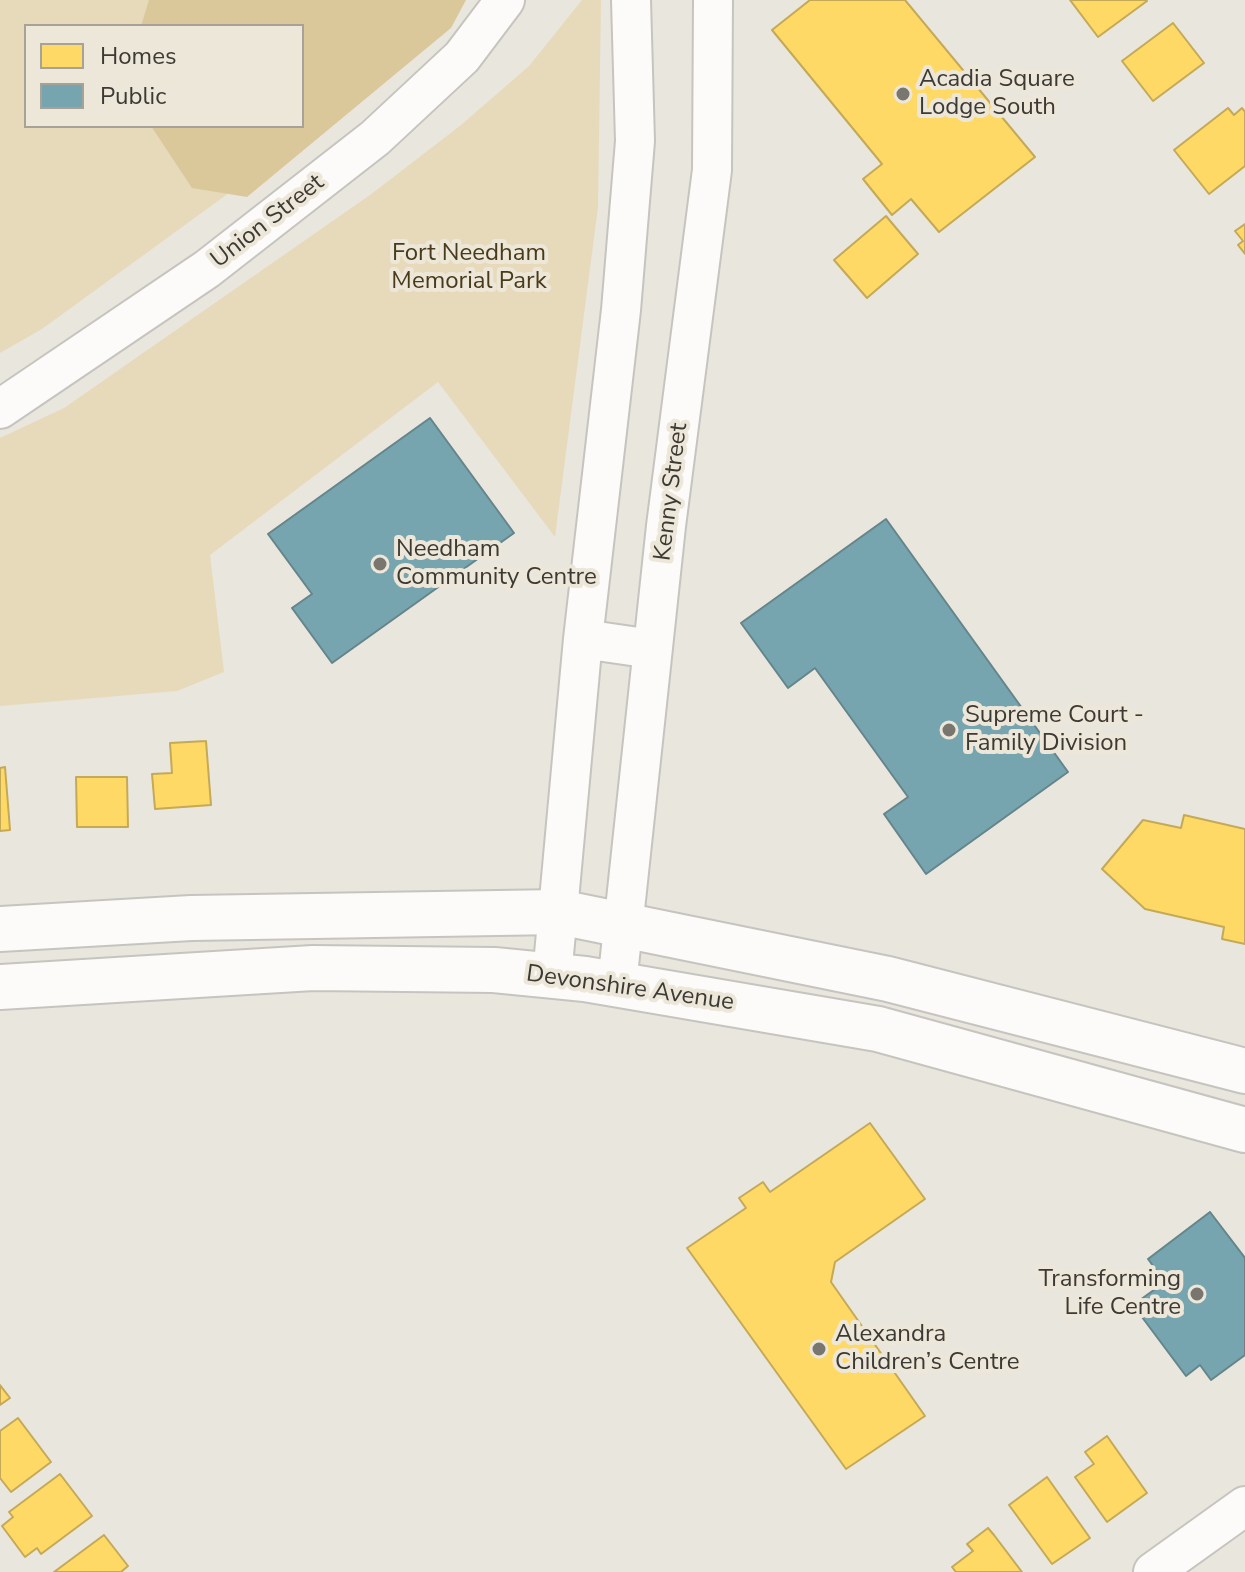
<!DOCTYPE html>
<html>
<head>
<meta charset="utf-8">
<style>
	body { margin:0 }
	#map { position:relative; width:1245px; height:1572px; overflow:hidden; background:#e9e6de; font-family:"Nunito Sans",sans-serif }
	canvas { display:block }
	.legend { position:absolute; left:24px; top:24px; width:280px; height:104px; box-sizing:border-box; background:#ede7da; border:2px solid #a6a298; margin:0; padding:10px 14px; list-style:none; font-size:24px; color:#3c3a34 }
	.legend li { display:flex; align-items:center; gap:16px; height:40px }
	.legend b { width:40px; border:2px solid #a6a298 }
</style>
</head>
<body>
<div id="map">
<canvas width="1245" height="1572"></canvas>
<ul class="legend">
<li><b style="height:22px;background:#ffd966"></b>Homes</li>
<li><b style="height:22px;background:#76a5af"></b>Public</li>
</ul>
</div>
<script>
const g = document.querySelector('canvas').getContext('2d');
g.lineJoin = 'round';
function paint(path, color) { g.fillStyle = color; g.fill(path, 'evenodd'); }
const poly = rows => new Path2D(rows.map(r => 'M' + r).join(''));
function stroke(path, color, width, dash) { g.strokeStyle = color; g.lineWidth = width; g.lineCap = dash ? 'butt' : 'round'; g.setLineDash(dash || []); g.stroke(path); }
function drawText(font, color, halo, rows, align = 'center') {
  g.font = font + ' "Nunito Sans",sans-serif'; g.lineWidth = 8; g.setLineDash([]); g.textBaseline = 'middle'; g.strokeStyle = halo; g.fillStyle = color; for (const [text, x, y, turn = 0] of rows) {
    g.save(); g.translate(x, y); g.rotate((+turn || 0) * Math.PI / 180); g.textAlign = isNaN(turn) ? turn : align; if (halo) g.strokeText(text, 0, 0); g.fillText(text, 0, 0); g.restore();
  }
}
paint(poly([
	[0,0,459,0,365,94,42,329,0,353],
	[26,26,302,26,302,126,26,126],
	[582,0,601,0,598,207,555,537,438,382,210,555,224,672,177,691,0,706,0,438,64,408,370,195,461,125,529,66]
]), '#e7dabb');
paint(poly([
	[149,0,466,0,451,28,247,197,192,188,151,126,302,126,302,26,141,26]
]), '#dbc89a');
const homes = poly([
	[810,0,905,0,1035,157,939,232,911,199,892,215,863,179,882,164,772,30,810,0],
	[1070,0,1146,0,1147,1,1098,37,1070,0],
	[1173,23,1204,63,1153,101,1122,61,1173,23],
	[1228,108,1234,115,1242,108,1245,112,1245,166,1209,194,1174,150,1228,108],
	[886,216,918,254,867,298,834,260,886,216],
	[1245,224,1245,254,1238,245,1243,241,1235,231,1245,224],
	[206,741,211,805,155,809,152,774,172,773,170,743,206,741],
	[5,767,10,830,0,831,0,768,5,767],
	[76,777,127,777,128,827,77,827,76,777],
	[1184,815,1245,829,1245,944,1222,939,1224,927,1145,909,1102,869,1143,820,1181,828,1184,815],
	[870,1123,925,1199,835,1262,831,1282,925,1416,846,1469,687,1248,746,1208,739,1198,763,1182,770,1192,870,1123],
	[0,1385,10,1398,0,1405,0,1385],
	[18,1418,51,1462,11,1492,0,1478,0,1431,18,1418],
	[1107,1436,1147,1493,1107,1522,1075,1477,1094,1464,1085,1452,1107,1436],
	[60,1474,92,1516,41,1554,37,1548,25,1557,2,1526,13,1517,9,1512,60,1474],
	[1047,1477,1090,1538,1052,1564,1009,1505,1047,1477],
	[988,1528,994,1535,1022,1572,956,1572,952,1567,973,1551,967,1544,988,1528],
	[104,1535,128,1566,121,1572,54,1572,104,1535]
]);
paint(homes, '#ffd966');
stroke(homes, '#c4a957', 2);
const public = poly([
	[430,418,514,533,332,663,292,608,312,594,268,534,430,418],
	[886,519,1068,772,926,874,884,814,908,797,815,668,788,688,741,623,886,519],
	[1210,1212,1245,1258,1245,1355,1211,1380,1200,1365,1186,1376,1133,1305,1165,1282,1148,1259,1210,1212]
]);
paint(public, '#76a5af');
stroke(public, '#65858a', 2);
const minor = poly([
	[0,409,207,269,375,138,462,57,505,0],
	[583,639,652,649],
	[552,976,583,639,621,310,635,141,631,0],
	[617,984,666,526,712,170,713,0],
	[1153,1572,1245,1506]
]);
const tertiary = poly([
	[0,929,191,918,559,912,888,979,1245,1071],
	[0,987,313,968,494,970,585,979,878,1029,1245,1130]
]);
stroke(minor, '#c6c4be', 42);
stroke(tertiary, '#c6c4be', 48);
stroke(minor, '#fcfbfa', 38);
stroke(tertiary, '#fcfbfa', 44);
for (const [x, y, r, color] of [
	[903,94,8,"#797670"],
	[380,564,8,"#797670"],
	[949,730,8,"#797670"],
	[1197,1294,8,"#797670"],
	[819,1349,8,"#797670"]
]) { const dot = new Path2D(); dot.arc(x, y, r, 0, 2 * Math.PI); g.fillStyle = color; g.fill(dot); stroke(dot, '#ede7da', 3); }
drawText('24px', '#3c3a34', '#ede7da', [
	["Acadia Square",919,80],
	["Lodge South",919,108],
	["Needham",396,550],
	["Community Centre",396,578],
	["Supreme Court -",965,716],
	["Family Division",965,744],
	["Transforming",1181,1280,"right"],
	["Life Centre",1181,1308,"right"],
	["Alexandra",835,1335],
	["Children’s Centre",835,1363]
], 'left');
drawText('24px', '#3c3a34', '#ede7da', [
	["Union Street",268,222,-38],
	["Kenny Street",672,492,-83],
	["Devonshire Avenue",630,989,8]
]);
drawText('24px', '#493b19', '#ede7da', [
	["Fort Needham",469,254],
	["Memorial Park",469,282]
]);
</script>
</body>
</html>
